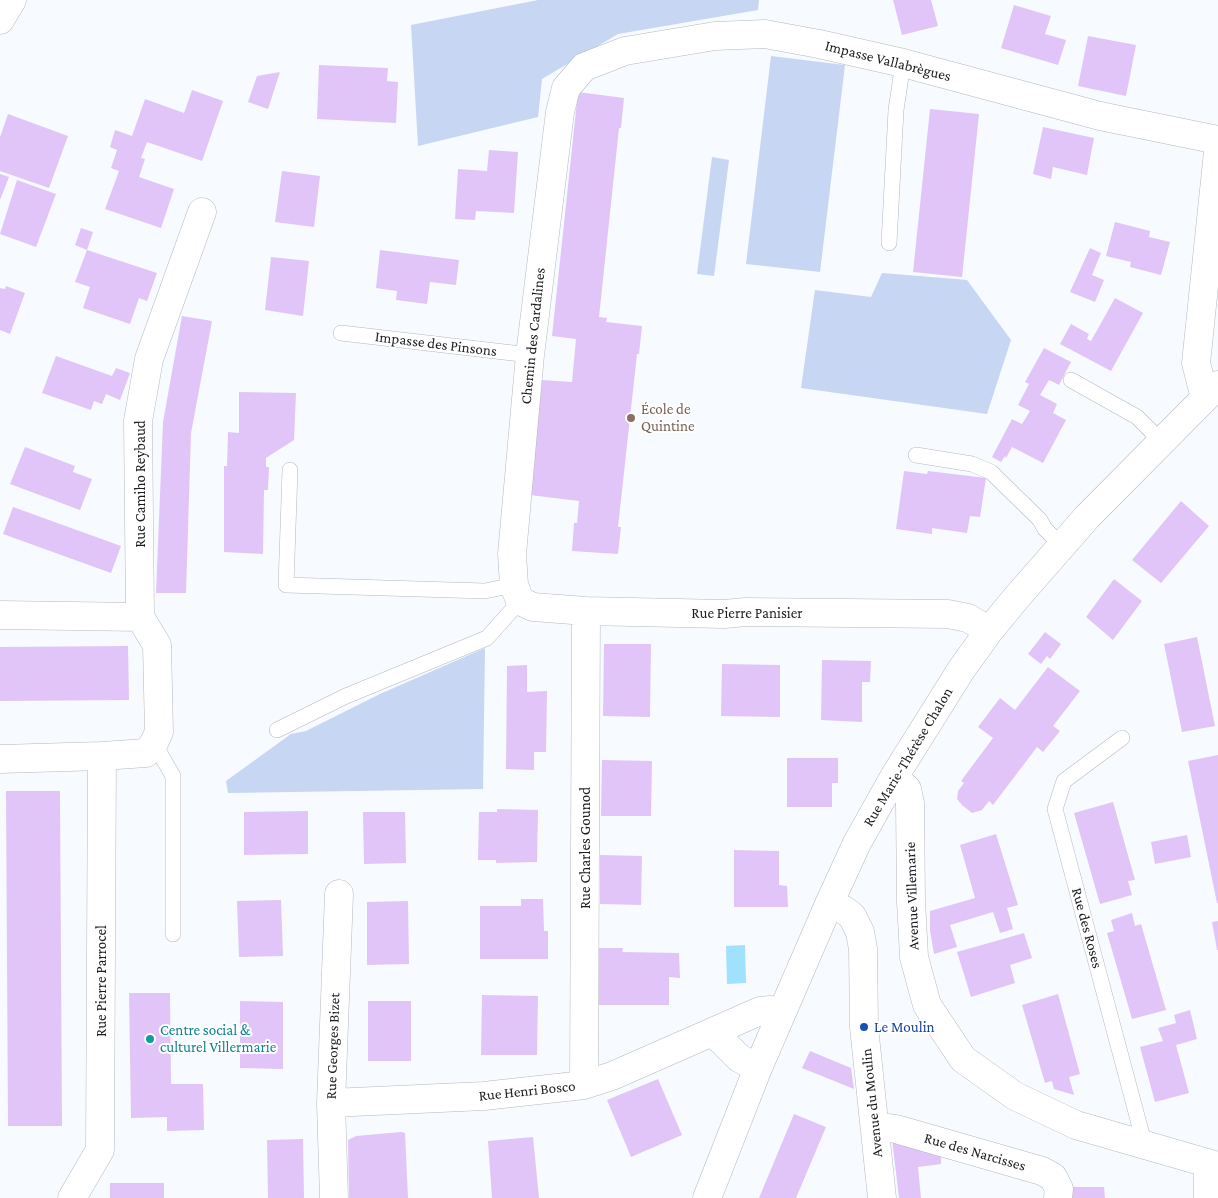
<!DOCTYPE html>
<html>
<head>
<meta charset="utf-8">
<style>
	body { margin:0 }
	canvas { display:block; background:#f7fafe }
</style>
</head>
<body>
<canvas width="1218" height="1198"></canvas>
<script>
const g = document.querySelector('canvas').getContext('2d');
g.lineJoin = 'round';
function paint(path, color) { g.fillStyle = color; g.fill(path, 'evenodd'); }
const poly = rows => new Path2D(rows.map(r => 'M' + r).join(''));
function stroke(path, color, width, dash) { g.strokeStyle = color; g.lineWidth = width; g.lineCap = dash ? 'butt' : 'round'; g.setLineDash(dash || []); g.stroke(path); }
function drawText(font, color, halo, rows, align = 'center') {
  g.font = font + ' "Crimson Pro",serif'; g.lineWidth = 4; g.setLineDash([]); g.textBaseline = 'middle'; g.strokeStyle = halo; g.fillStyle = color; for (const [text, x, y, turn = 0] of rows) {
    g.save(); g.translate(x, y); g.rotate((+turn || 0) * Math.PI / 180); g.textAlign = isNaN(turn) ? turn : align; if (halo) g.strokeText(text, 0, 0); g.fillText(text, 0, 0); g.restore();
  }
}
paint(poly([
	[538,0,759,0,758,10,618,34,542,79,538,117,418,146,411,25],
	[771,56,845,65,820,272,746,264],
	[712,157,729,160,714,276,697,274],
	[882,273,967,280,1011,340,987,414,801,388,815,290,871,297],
	[485,648,483,789,228,793,226,781,291,734,306,731,380,694]
]), '#c7d6f3');
paint(poly([
	[745,945,746,983,727,984,726,946]
]), '#a0e1fd');
paint(poly([
	[893,0,931,0,938,26,902,35],
	[1014,5,1051,16,1045,34,1066,40,1058,65,1001,48],
	[1088,36,1136,45,1126,96,1078,86],
	[319,65,388,68,387,81,398,82,396,123,317,119],
	[280,72,268,109,248,102,257,76],
	[192,90,223,101,202,161,147,142,141,158,145,159,139,177,174,189,161,228,105,209,119,171,111,168,117,150,110,147,115,130,132,136,145,99,184,113],
	[578,92,624,98,621,128,619,128,599,317,607,318,606,322,642,326,639,354,637,354,618,527,621,527,618,554,572,551,574,523,577,523,579,501,530,495,542,380,572,382,576,339,552,336],
	[930,109,979,114,962,277,913,272],
	[8,114,68,136,49,188,0,171,0,137],
	[1043,127,1094,138,1087,175,1053,167,1051,179,1033,174],
	[489,150,518,152,514,213,476,211,475,220,455,219,458,169,487,171],
	[282,171,320,176,314,227,275,222],
	[0,174,9,177,0,200],
	[17,180,56,194,36,247,0,234],
	[1115,222,1150,231,1149,237,1170,242,1161,275,1130,267,1131,262,1106,256],
	[81,228,93,232,87,250,75,245],
	[1090,248,1101,253,1092,275,1104,280,1095,302,1070,292],
	[87,250,157,273,147,301,139,298,130,324,83,308,90,287,75,282],
	[380,250,459,260,456,285,430,282,427,304,396,300,397,291,376,288],
	[271,257,309,261,303,316,265,310],
	[6,286,25,293,10,334,0,330,0,288,5,289],
	[1115,298,1143,313,1111,371,1060,344,1071,324,1089,334,1087,339,1091,341],
	[182,316,212,321,191,433,186,593,156,593,163,422],
	[1044,348,1071,362,1059,385,1049,380,1040,395,1057,404,1053,413,1066,420,1043,463,1012,447,1006,458,1005,456,1001,462,992,457,1012,419,1022,424,1030,411,1018,405,1029,384,1025,382],
	[56,356,112,376,116,368,130,373,120,400,106,394,102,404,94,401,91,410,42,393],
	[239,392,296,393,294,440,266,458,266,467,269,467,268,490,264,490,263,554,224,552,224,466,227,466,228,432,239,433],
	[25,447,75,466,73,472,92,479,80,510,10,484],
	[904,471,927,474,928,471,986,478,980,517,970,516,967,533,932,528,932,534,896,529],
	[1181,501,1209,526,1161,583,1132,560],
	[13,507,121,546,111,573,3,534],
	[1114,579,1142,601,1113,640,1086,617],
	[1045,632,1061,644,1050,659,1047,656,1041,664,1028,654],
	[1197,637,1215,726,1182,732,1164,644],
	[604,644,651,644,650,717,603,716],
	[128,646,129,700,0,701,0,647],
	[822,660,871,661,870,682,862,682,862,722,821,720],
	[722,664,780,665,780,717,721,716],
	[527,665,527,692,547,691,546,752,534,752,534,770,506,769,507,666],
	[1048,667,1080,691,1053,726,1060,731,1043,752,1037,747,993,805,989,801,982,810,972,813,962,805,957,799,958,791,964,783,961,781,993,738,978,727,1000,698,1015,710],
	[1218,755,1218,903,1217,903,1188,761],
	[787,758,838,758,838,783,832,783,832,807,787,807],
	[602,760,652,761,651,816,601,816],
	[6,791,60,791,62,1126,8,1126],
	[1113,802,1135,880,1128,881,1132,895,1100,904,1074,813],
	[497,809,538,810,537,862,496,863,496,860,478,860,479,812,497,812],
	[308,811,308,854,244,855,244,812],
	[363,812,405,812,406,863,364,864],
	[996,834,1018,905,1007,908,1013,929,1000,933,993,912,950,925,957,947,934,954,930,931,930,911,975,898,960,845],
	[1187,835,1191,857,1155,864,1151,842],
	[734,850,779,851,779,885,787,886,788,907,734,907],
	[600,855,642,856,641,905,600,904],
	[521,899,543,899,544,931,548,931,548,959,480,959,480,906,521,906],
	[281,900,283,956,239,957,237,901],
	[408,901,409,964,367,965,367,902],
	[1132,913,1135,926,1141,924,1166,1010,1132,1019,1107,933,1114,931,1111,920],
	[1218,921,1218,950,1217,950,1212,922],
	[1024,933,1032,958,1010,965,1015,983,971,997,957,952],
	[599,948,623,948,622,952,679,953,680,978,669,977,669,1005,598,1005],
	[129,993,170,993,171,1084,203,1084,204,1130,167,1131,167,1117,131,1118],
	[1058,994,1080,1074,1069,1077,1074,1095,1054,1089,1052,1081,1045,1083,1022,1005],
	[482,995,538,996,537,1055,481,1055],
	[240,1001,283,1002,283,1069,240,1068],
	[368,1001,411,1001,411,1061,368,1061],
	[1190,1010,1197,1039,1176,1045,1189,1093,1155,1102,1140,1047,1163,1041,1158,1028,1176,1023,1174,1015],
	[810,1051,851,1068,854,1089,802,1068],
	[658,1079,682,1135,631,1157,607,1100],
	[794,1114,826,1127,796,1198,759,1198],
	[401,1132,405,1133,408,1198,349,1198,348,1140,356,1136],
	[533,1137,539,1198,492,1198,488,1141],
	[303,1139,304,1198,268,1198,267,1140],
	[892,1139,941,1151,941,1164,918,1167,921,1198,899,1198],
	[110,1183,164,1183,164,1198,110,1198],
	[1070,1187,1104,1187,1105,1198,1070,1198]
]), '#e2c5f8');
const lane = poly([
	[889,243,896,110,903,63],
	[341,333,530,355],
	[1071,380,1137,417,1162,442],
	[916,455,972,464,991,472,1040,520,1045,529,1062,546],
	[290,470,286,585,485,591,514,585],
	[277,730,346,696,487,638,520,601],
	[1122,738,1064,781,1055,809,1145,1146],
	[154,743,173,776,173,934]
]);
const street = poly([
	[0,20,12,0],
	[1205,398,1196,363,1218,152],
	[0,615,140,617,157,645,159,732,154,743,146,753,102,756,0,759],
	[140,617,138,421,149,359,202,212],
	[989,631,968,618,948,614,746,612,724,614,586,611,533,607,520,601,514,585,512,554,530,355,560,112,566,88,584,67,625,51,715,36,765,34,819,44,903,63,1100,116,1218,140],
	[894,777,907,789,910,803,911,901,914,957,927,1005,963,1059,1015,1096,1076,1125,1218,1166],
	[829,904,844,910,852,916,860,932,863,949,864,1027,882,1198],
	[713,1032,739,1058,758,1068],
	[584,1085,586,611],
	[331,1103,484,1096,584,1085,612,1076,760,1011,771,1010,781,1013],
	[875,1126,896,1129,1042,1171,1053,1177,1059,1189,1058,1198],
	[1208,1163,1208,1198],
	[72,1198,100,1150,102,756],
	[334,1198,331,1103,339,894],
	[707,1198,758,1068,829,904,857,843,894,777,961,670,989,631,1017,597,1087,517,1218,385]
]);
stroke(lane, '#b4b8bf', 16);
stroke(street, '#b4b8bf', 29);
stroke(lane, '#fff', 15);
stroke(street, '#fff', 28);
for (const [x, y, r, color] of [
	[631,418,5,"#8d6e63"],
	[864,1027,5,"#1a4fb4"],
	[150,1039,5,"#0f9aa8"]
]) { const dot = new Path2D(); dot.arc(x, y, r, 0, 2 * Math.PI); g.fillStyle = color; g.fill(dot); stroke(dot, '#fff', 2); }
drawText('15px', '#1c1d20', '#fff', [
	["Impasse Vallabrègues",888,61,14],
	["Chemin des Cardalines",533,336,-84],
	["Impasse des Pinsons",436,344,7],
	["Rue Camiho Reybaud",140,484,-90],
	["Rue Pierre Panisier",747,613],
	["Rue Marie-Thérèse Chalon",908,757,-59],
	["Rue Charles Gounod",585,848,-90],
	["Avenue Villemarie",912,896,-92],
	["Rue des Roses",1087,928,75],
	["Rue Pierre Parrocel",101,981,-90],
	["Rue Georges Bizet",333,1046,-88],
	["Rue Henri Bosco",527,1091,-6],
	["Avenue du Moulin",872,1103,-96],
	["Rue des Narcisses",975,1152,16]
]);
drawText('15px', '#785e54', '#fff', [
	["École de",641,409],
	["Quintine",641,426]
], 'left');
drawText('15px', '#164399', '#fff', [
	["Le Moulin",874,1027]
], 'left');
drawText('15px', '#0d838f', '#fff', [
	["Centre social &",160,1030],
	["culturel Villermarie",160,1047]
], 'left');
</script>
</body>
</html>
